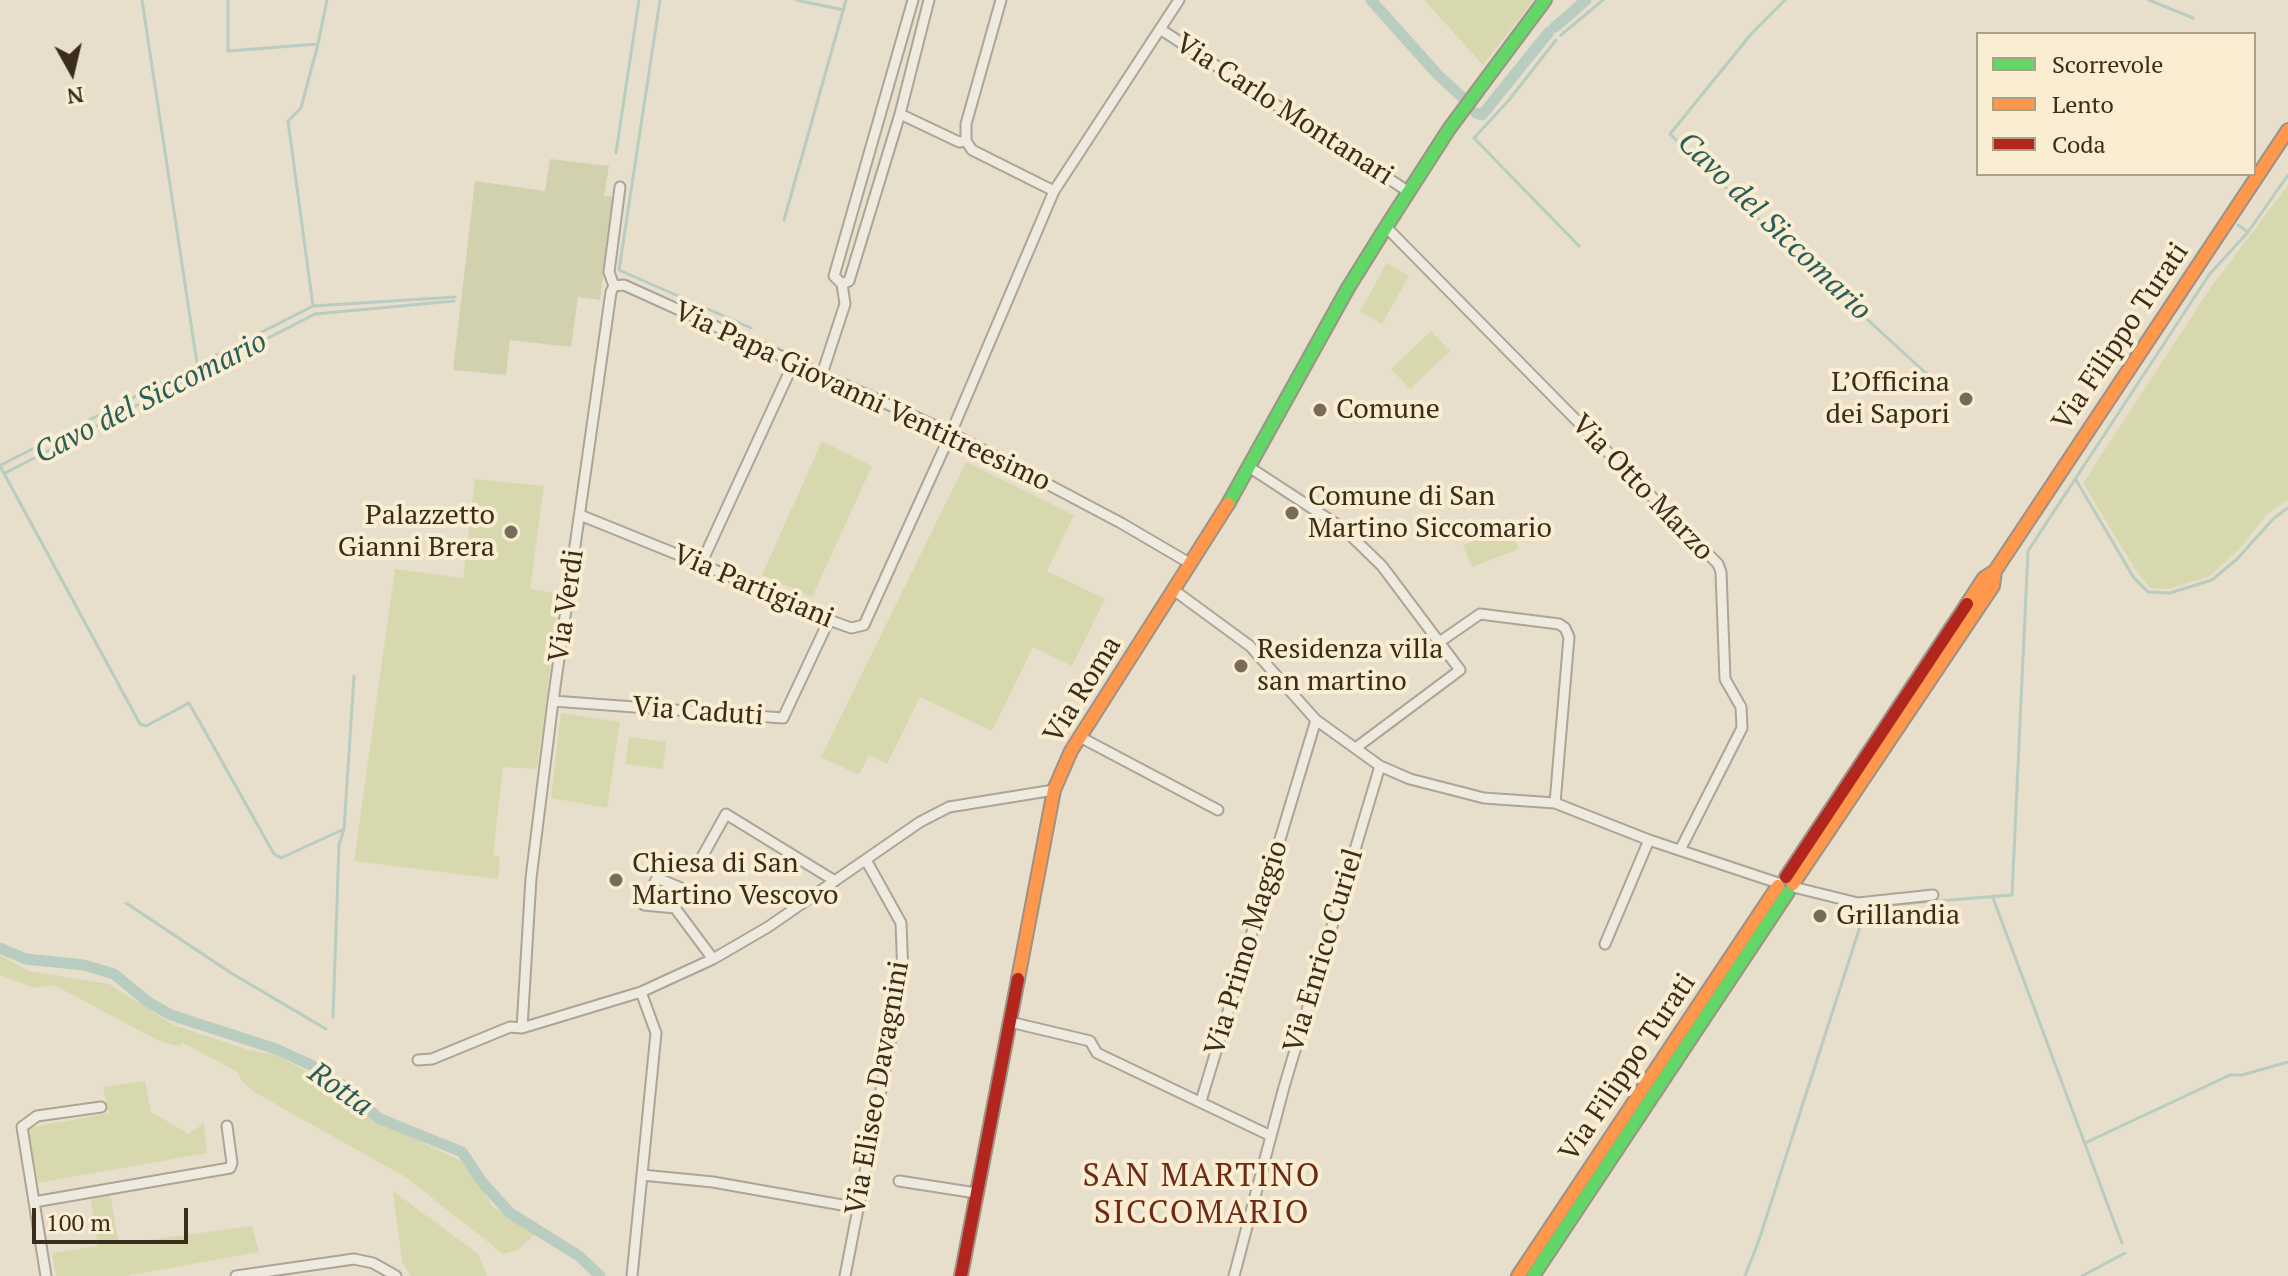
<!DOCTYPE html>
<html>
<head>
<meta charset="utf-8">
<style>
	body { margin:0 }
	#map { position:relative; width:2288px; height:1276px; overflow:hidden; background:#e7dfcc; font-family:"PT Serif",serif }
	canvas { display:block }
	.legend { position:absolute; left:1976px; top:32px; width:280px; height:144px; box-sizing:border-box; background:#f9eed2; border:2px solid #ada089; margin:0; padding:10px 14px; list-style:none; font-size:24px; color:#3c2c1c }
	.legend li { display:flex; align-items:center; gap:16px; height:40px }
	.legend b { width:40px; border:2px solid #ada089 }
	.north { position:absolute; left:32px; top:32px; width:80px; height:80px; -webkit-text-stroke:6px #f9eed2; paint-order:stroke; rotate:172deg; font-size:22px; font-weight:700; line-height:32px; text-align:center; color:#3c2c1c }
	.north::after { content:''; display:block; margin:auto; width:28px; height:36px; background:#3c2c1c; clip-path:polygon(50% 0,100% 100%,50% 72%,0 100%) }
	.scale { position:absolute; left:32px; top:1208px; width:156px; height:36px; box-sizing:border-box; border:4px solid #3c2c1c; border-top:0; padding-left:10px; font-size:24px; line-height:28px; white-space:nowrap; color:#3c2c1c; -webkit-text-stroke:6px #f9eed2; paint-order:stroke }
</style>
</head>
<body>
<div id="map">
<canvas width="2288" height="1276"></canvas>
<ul class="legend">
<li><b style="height:10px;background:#63d668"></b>Scorrevole</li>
<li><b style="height:10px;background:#ff974d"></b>Lento</li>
<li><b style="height:10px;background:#b3261e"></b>Coda</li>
</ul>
<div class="north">N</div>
<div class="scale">100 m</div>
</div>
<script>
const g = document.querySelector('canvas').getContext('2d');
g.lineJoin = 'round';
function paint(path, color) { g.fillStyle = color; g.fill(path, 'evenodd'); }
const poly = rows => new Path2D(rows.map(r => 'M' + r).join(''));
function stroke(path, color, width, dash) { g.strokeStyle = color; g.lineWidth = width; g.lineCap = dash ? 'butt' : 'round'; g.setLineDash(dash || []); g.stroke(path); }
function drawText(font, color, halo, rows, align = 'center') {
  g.font = font + ' "PT Serif",serif'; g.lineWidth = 8; g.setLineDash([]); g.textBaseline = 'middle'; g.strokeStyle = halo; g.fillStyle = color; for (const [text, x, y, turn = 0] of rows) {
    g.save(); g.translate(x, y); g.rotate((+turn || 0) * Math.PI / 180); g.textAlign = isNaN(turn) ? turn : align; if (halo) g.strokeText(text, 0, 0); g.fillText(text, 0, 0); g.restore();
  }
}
paint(poly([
	[1424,0,1534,0,1483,65],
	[2288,185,2288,500,2268,513,2242,546,2210,576,2168,589,2150,588,2137,572,2083,483,2211,287],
	[1387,263,1409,276,1382,324,1360,311],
	[1431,331,1450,351,1410,389,1391,369],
	[822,441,872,466,812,597,762,575],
	[966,462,1074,515,1047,571,1105,599,1072,666,1033,647,992,731,920,697,887,764,869,755,859,775,821,757],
	[475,479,544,486,530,589,560,594,537,769,503,767,493,855,500,857,498,879,354,861,395,569,463,578],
	[1510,527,1519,549,1472,567,1463,545],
	[561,713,620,722,607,808,551,798],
	[629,737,666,742,663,769,625,764],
	[0,955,28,971,109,984,174,1025,249,1050,276,1055,317,1077,366,1115,459,1160,471,1170,493,1207,535,1234,518,1250,503,1254,407,1178,254,1092,241,1080,238,1072,181,1042,181,1047,159,1041,54,985,35,988,0,975],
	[145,1081,151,1112,189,1134,204,1123,207,1153,38,1183,28,1128,109,1113,103,1087],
	[109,1188,119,1244,252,1226,259,1252,126,1276,56,1276,52,1253,98,1246,90,1193],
	[393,1191,478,1254,487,1276,411,1276,402,1262]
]), '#d7d8ad');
paint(poly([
	[550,159,609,166,604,196,614,197,600,300,578,297,571,347,510,340,506,375,453,370,475,181,545,191]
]), '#d1d1ad');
stroke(poly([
	[142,0,197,363],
	[228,0,228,51,318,44,301,108,288,121,313,306],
	[660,0,619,270,751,328],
	[796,0,844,10],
	[1785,0,1752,33,1670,134,1785,244,1929,376],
	[2149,0,2193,18],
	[1561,35,1603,0],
	[1556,40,1509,100,1474,138,1579,246],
	[318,44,327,0],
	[616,153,639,0],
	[784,220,846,0],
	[2238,225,2248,232],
	[1,465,313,306,455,297],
	[0,466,140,724,146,726,189,703,274,854,281,858,344,829],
	[5,473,315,314,454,301],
	[2076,480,2134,578,2148,592,2170,593,2212,580,2237,559,2274,518,2288,508],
	[1993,898,2122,1243],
	[126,903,231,973,326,1029],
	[333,1017,339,845,344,829,354,676],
	[2085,1143,2230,1075,2242,1075,2288,1062],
	[1745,1276,1759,1240,1865,911,1875,906,2012,895,2028,551,2209,275,2248,232,2288,175],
	[2082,1276,2125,1253]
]), '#b8ccc0', 3);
stroke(poly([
	[1371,0,1438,75,1462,97],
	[1555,27,1586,0],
	[1476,113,1482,115,1549,32],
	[0,948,26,959,84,965,114,974,148,1002,171,1015,276,1049,313,1066,350,1090,378,1118,462,1152,482,1182,510,1213,579,1256,600,1276]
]), '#b8ccc0', 11);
const street = poly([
	[913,0,834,276,842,284,849,281,900,114,929,0],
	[1001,0,966,124,966,141,972,150,1054,191],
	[1160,29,1409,192],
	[900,114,959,142,966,141],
	[1386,227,1718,564,1721,572,1725,679,1741,707,1742,728,1680,850],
	[614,286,624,285,951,433,1121,523,1191,564],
	[822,374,845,304,842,284],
	[1249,467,1344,529,1382,566,1460,670,1357,747],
	[580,515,701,564,829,620,851,628,864,625,951,433,1054,191,1179,0],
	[701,564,794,362],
	[1175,591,1250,646,1316,720,1380,766,1410,779,1484,798,1555,803,1649,840,1778,883],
	[1441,641,1480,614,1559,624,1565,628,1569,637,1555,803],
	[553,701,783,718,829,620],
	[1080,737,1218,810],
	[702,857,726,814,835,881],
	[657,878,681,888,675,908,644,905,657,878],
	[1793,887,1858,903,1933,895],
	[675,908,713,959],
	[1605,944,1649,840],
	[1010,1022,1090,1041,1097,1053,1271,1136],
	[522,1028,531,878,553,701,611,292,614,286,609,272,620,187],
	[418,1060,432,1059,510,1027,522,1028,641,992,713,959,768,927,920,822,949,807,1054,790],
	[1201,1101,1316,720],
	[642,1175,713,1182,859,1208],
	[899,1181,976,1193],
	[34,1202,230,1168,232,1163,227,1126],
	[46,1276,22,1127,37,1116,101,1107],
	[236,1276,354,1259,373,1263,396,1276],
	[632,1276,656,1033,641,992],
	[845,1276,903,976,901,923,866,860],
	[1234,1276,1284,1087,1380,766]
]);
const fast = poly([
	[1228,504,1348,288,1386,227,1449,129,1545,0],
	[1533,1276,1788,892]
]);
const slow = poly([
	[1967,604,1984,578,1995,571,2288,130],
	[1793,884,1993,586,1995,571],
	[1018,979,1054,790,1071,751,1228,504],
	[1518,1276,1778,886]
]);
const jam = poly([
	[1786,877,1967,604],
	[961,1276,1018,979]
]);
stroke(street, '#aca496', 13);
stroke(fast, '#9c9386', 16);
stroke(slow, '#9c9386', 16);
stroke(jam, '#9c9386', 16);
stroke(street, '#efeadf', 9);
stroke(fast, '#63d668', 12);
stroke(slow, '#ff974d', 12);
stroke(jam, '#b3261e', 12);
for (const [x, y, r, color] of [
	[1966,399,8,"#786b5a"],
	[1320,410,8,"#786b5a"],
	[1292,513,8,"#786b5a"],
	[511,532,8,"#786b5a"],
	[1241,666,8,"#786b5a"],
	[616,880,8,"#786b5a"],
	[1820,916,8,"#786b5a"]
]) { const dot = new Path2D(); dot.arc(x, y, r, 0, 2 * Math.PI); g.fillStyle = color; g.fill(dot); stroke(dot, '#f9eed2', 3); }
drawText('28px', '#3c2c1c', '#f9eed2', [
	["Via Carlo Montanari",1284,110,33],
	["Via Filippo Turati",2121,337,-56],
	["Via Papa Giovanni Ventitreesimo",862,397,25],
	["Via Otto Marzo",1642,488,46],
	["Via Partigiani",753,587,23],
	["Via Verdi",567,606,-82],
	["Via Roma",1083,690,-58],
	["Via Caduti",698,712,4],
	["Via Primo Maggio",1247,948,-73],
	["Via Enrico Curiel",1324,951,-73],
	["Via Filippo Turati",1628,1068,-56],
	["Via Eliseo Davagnini",878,1088,-80]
]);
drawText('28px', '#3c2c1c', '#f9eed2', [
	["L’Officina",1950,383,"right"],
	["dei Sapori",1950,415,"right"],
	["Comune",1336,410],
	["Comune di San",1308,497],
	["Martino Siccomario",1308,529],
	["Palazzetto",495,516,"right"],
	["Gianni Brera",495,548,"right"],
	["Residenza villa",1257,650],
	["san martino",1257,682],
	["Chiesa di San",632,864],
	["Martino Vescovo",632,896],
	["Grillandia",1836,916]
], 'left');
drawText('italic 30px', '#2a5e5b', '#f9eed2', [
	["Cavo del Siccomario",1774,227,44],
	["Cavo del Siccomario",151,398,-27],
	["Rotta",340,1090,35]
]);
g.letterSpacing = '2px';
drawText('32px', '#6d2a17', '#f9eed2', [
	["SAN MARTINO",1202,1177],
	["SICCOMARIO",1202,1214]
]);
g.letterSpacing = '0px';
</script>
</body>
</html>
